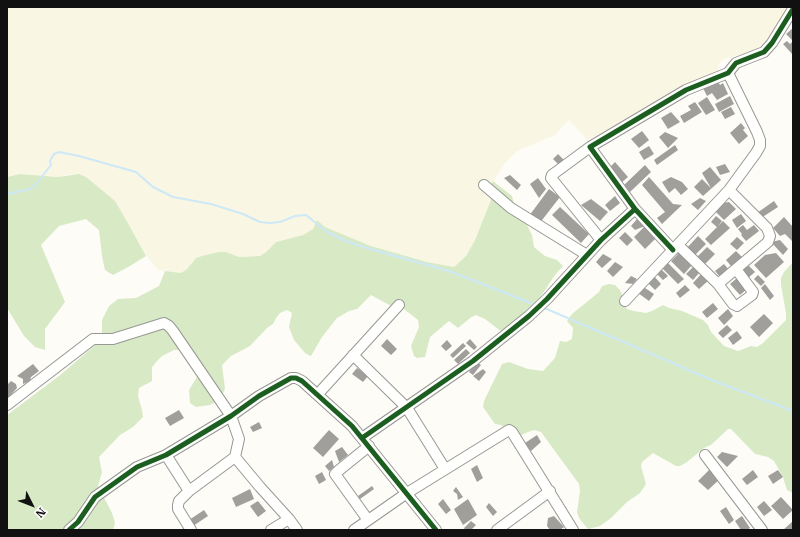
<!DOCTYPE html>
<html>
<head>
<meta charset="utf-8">
<style>
	body { margin:0 }
	#map { position:relative; width:800px; height:537px; overflow:hidden; background:#fdfcf7; font-family:"IBM Plex Serif",serif }
	canvas { display:block }
	.frame { position:absolute; inset:0; border:8px solid #111; pointer-events:none }
	.north { position:absolute; left:12px; top:485px; width:40px; height:40px; -webkit-text-stroke:3px #fff; paint-order:stroke; rotate:132deg; font-size:11px; font-weight:700; line-height:16px; text-align:center; color:#111 }
	.north::after { content:''; display:block; margin:auto; width:14px; height:18px; background:#111; clip-path:polygon(50% 0,100% 100%,50% 72%,0 100%) }
</style>
</head>
<body>
<div id="map">
<canvas width="800" height="537"></canvas>
<div class="frame"></div>
<div class="north">N</div>
</div>
<script>
const g = document.querySelector('canvas').getContext('2d');
g.lineJoin = 'round';
function paint(path, color) { g.fillStyle = color; g.fill(path, 'evenodd'); }
const poly = rows => new Path2D(rows.map(r => 'M' + r).join(''));
function stroke(path, color, width, dash) { g.strokeStyle = color; g.lineWidth = width; g.lineCap = dash ? 'butt' : 'round'; g.setLineDash(dash || []); g.stroke(path); }
paint(poly([
	[7,7,791,7,771,38,753,52,724,59,719,64,717,75,587,140,569,120,555,135,517,151,505,163,489,188,491,200,475,240,466,256,454,267,427,262,371,246,325,227,317,221,313,229,303,235,276,242,266,252,260,256,239,257,226,252,196,258,187,269,181,273,158,270,142,250,136,237,121,213,72,174,58,177,20,174,7,177]
]), '#f9f7e4');
paint(poly([
	[20,174,58,177,79,174,86,177,115,201,129,225,146,256,130,266,113,275,105,270,102,256,99,230,86,219,59,226,41,245,65,302,45,329,45,350,35,347,24,336,7,308,7,177],
	[493,181,512,196,516,212,526,223,532,235,534,247,545,256,557,260,563,266,555,275,539,299,524,313,502,332,485,319,476,315,470,318,458,328,449,321,430,337,425,357,417,358,414,356,411,346,419,327,418,320,404,309,393,307,371,295,357,309,349,311,337,318,322,337,311,356,305,353,294,340,289,327,292,313,287,310,280,313,276,318,273,324,267,328,250,346,231,356,222,365,225,389,221,397,216,402,210,405,196,407,190,403,189,390,199,374,181,350,174,350,162,356,157,361,152,367,152,381,139,388,138,396,142,410,143,417,133,427,120,435,99,457,102,472,98,486,112,513,115,523,113,530,78,530,76,528,68,525,63,530,7,530,7,415,59,376,93,347,102,335,102,320,109,306,118,299,136,298,159,286,165,271,181,273,187,269,196,258,202,256,219,252,226,252,239,257,260,256,266,252,276,242,303,235,313,229,317,220,325,227,371,246,427,262,454,267,466,256,475,240,491,200,489,188],
	[793,262,793,493,787,490,783,477,774,461,768,457,755,454,731,429,728,429,711,445,704,448,687,462,680,466,676,466,653,453,642,462,641,466,646,484,640,493,627,502,611,518,600,526,588,529,579,518,577,512,580,491,579,484,541,432,534,430,528,432,515,438,501,425,495,424,483,407,484,401,502,364,509,362,528,369,543,371,555,358,560,341,566,342,572,339,573,328,567,321,572,314,599,292,602,286,609,284,615,285,620,290,623,296,623,304,627,309,634,311,646,313,652,311,663,305,669,308,682,311,703,320,708,325,711,332,724,346,738,351,751,346,757,347,763,343,786,320,786,313,781,285,781,278,784,272]
]), '#d8eac5');
stroke(poly([
	[7,194,30,189,36,184,51,165,50,161,54,154,59,152,79,156,136,172,153,187,173,197,211,204,243,214,260,222,270,223,280,222,295,216,306,215,327,232,348,242,370,249,449,271,536,305],
	[542,307,712,380,793,411]
]), '#cde8f7', 2);
paint(poly([
	[793,28,793,41,786,34],
	[787,41,790,44,792,42,793,43,793,55,783,44],
	[717,80,720,85,723,83,728,94,717,100,712,93,707,96,703,88],
	[730,96,734,104,719,112,715,104],
	[707,97,715,110,706,115,698,103],
	[695,102,702,112,684,123,680,116,691,110,688,106],
	[731,107,735,114,725,119,721,112],
	[671,112,680,122,668,129,661,118],
	[741,123,745,128,743,130,748,136,739,144,730,133],
	[642,131,649,140,639,148,631,139],
	[665,132,678,138,668,148,659,137],
	[675,145,678,150,657,165,654,160],
	[649,146,654,154,644,160,639,152],
	[558,154,565,161,560,166,553,159],
	[615,162,628,177,621,183,609,168],
	[725,164,730,172,720,175,716,167],
	[645,165,651,172,630,192,623,186],
	[710,167,721,180,703,196,694,187,702,179,711,188,702,173],
	[510,175,521,185,517,190,504,178],
	[649,177,673,204,682,205,662,224,657,218,665,212,642,185],
	[671,177,682,182,688,189,681,195,675,188,669,193,662,182],
	[538,178,546,189,539,198,530,184],
	[549,189,560,197,539,224,529,216],
	[615,196,620,203,610,211,605,205],
	[700,198,706,201,698,210,691,204],
	[591,199,608,212,600,221,581,205],
	[774,201,778,207,761,218,757,213],
	[729,202,736,209,724,220,714,210,722,203],
	[560,207,589,234,581,243,552,215],
	[741,214,746,221,737,228,732,220],
	[716,216,722,221,718,226,723,221,730,228,711,245,705,239,717,227,711,222],
	[784,217,793,227,793,242,785,234,780,236,773,228],
	[637,219,645,226,635,230,631,226],
	[743,225,747,230,754,225,759,231,746,241,741,235,742,234,738,229],
	[645,226,656,238,645,249,634,237],
	[625,232,633,240,627,246,619,238],
	[698,236,706,244,693,257,685,250],
	[737,237,744,243,737,250,730,244],
	[780,240,788,249,783,255,771,242],
	[707,247,715,254,703,266,695,259],
	[736,251,742,257,731,266,726,260],
	[679,253,692,265,684,274,671,261],
	[776,253,784,262,766,278,754,265,765,255],
	[603,254,612,259,602,268,596,262],
	[666,261,684,279,678,284,661,267],
	[615,262,623,267,613,277,607,271],
	[724,264,730,271,721,278,715,271],
	[747,264,755,272,748,278,741,270],
	[694,266,700,272,693,280,686,274],
	[661,269,668,276,663,280,657,274],
	[703,272,710,279,699,289,693,283],
	[653,275,661,284,655,290,647,282],
	[758,275,765,282,761,286,754,279],
	[631,276,637,279,633,284,625,283],
	[737,278,747,289,740,295,730,284],
	[765,284,774,296,770,300,761,288],
	[685,285,690,290,680,298,676,293],
	[642,286,654,294,649,301,638,293],
	[713,303,718,309,707,318,702,312],
	[728,309,733,316,724,325,718,318],
	[764,314,773,323,759,337,750,327],
	[727,325,732,330,723,338,718,333],
	[737,331,742,338,733,345,728,338],
	[387,339,397,349,391,355,381,346],
	[470,339,477,347,474,350,466,343],
	[447,340,452,346,446,351,441,346],
	[463,343,466,346,453,358,450,355],
	[466,349,470,353,458,364,454,360],
	[477,362,481,365,473,375,469,372],
	[33,364,39,371,31,377,30,381,23,384,23,379,17,376],
	[357,368,368,376,363,382,352,374],
	[483,369,486,372,479,381,473,376],
	[11,381,16,384,17,388,7,399,7,385],
	[179,410,184,418,170,426,165,418],
	[259,422,262,428,253,432,250,427],
	[329,430,339,439,323,457,313,448],
	[537,435,541,442,531,451,525,443],
	[342,447,348,455,339,462,335,451],
	[722,452,738,456,727,467,717,457],
	[332,460,334,467,329,471,325,466],
	[477,465,483,478,477,482,471,469],
	[711,468,721,478,708,490,698,481],
	[753,470,758,477,747,485,742,479],
	[778,470,783,477,773,484,768,476],
	[322,472,326,480,319,484,315,476],
	[372,486,374,489,360,499,358,496],
	[456,487,463,497,458,500,457,494,453,491],
	[250,489,254,499,236,507,232,498],
	[781,497,793,510,783,519,771,506],
	[443,499,451,510,446,514,438,504],
	[468,499,477,515,463,525,454,509],
	[258,501,266,511,258,517,250,506],
	[764,501,772,510,764,516,757,507],
	[489,503,497,512,493,516,486,507],
	[726,507,734,520,729,524,720,511],
	[204,510,208,516,193,526,189,520],
	[554,516,564,527,560,530,550,530,547,526,548,518],
	[742,516,750,528,747,530,741,530,735,521],
	[471,521,476,525,471,530,465,530,464,528],
	[793,521,793,530,783,530]
]), '#a19f9c');
const minor = poly([
	[590,147,552,175,551,178,601,240],
	[484,185,511,208,587,255],
	[678,245,718,284,733,304,737,306,752,295,753,292,736,269],
	[673,250,635,209,590,147,686,90,728,73,736,63,764,52,772,43,793,9],
	[718,284,768,242,770,236,767,228,729,190],
	[625,301,729,190,756,153,760,146,760,140,757,132,728,73],
	[353,355,407,408,445,469],
	[318,394,399,305],
	[7,405,93,339,113,339,164,323,169,326,173,331,231,416,239,439,235,457],
	[362,438,473,361,529,316,547,299,601,240,635,209],
	[166,455,189,491,235,457,260,487,289,519,297,530],
	[705,455,762,530],
	[189,491,179,501,178,505,178,509,191,530],
	[368,520,335,474,338,471,369,446],
	[69,530,78,522,95,497,137,467,166,455,231,416,259,396,291,378,296,378,302,381,352,426,436,530],
	[271,530,289,519],
	[354,530,407,493,509,430,512,432,573,530],
	[497,530,550,491]
]);
stroke(minor, '#979795', 12);
stroke(minor, '#fffffe', 10);
stroke(poly([
	[673,250,635,209,590,147,686,90,728,73,736,63,764,52,772,43,793,9],
	[362,438,473,361,529,316,547,299,601,240,635,209],
	[69,530,78,522,95,497,137,467,166,455,231,416,259,396,291,378,296,378,302,381,352,426,436,530]
]), '#1b5e20', 5);
</script>
</body>
</html>
